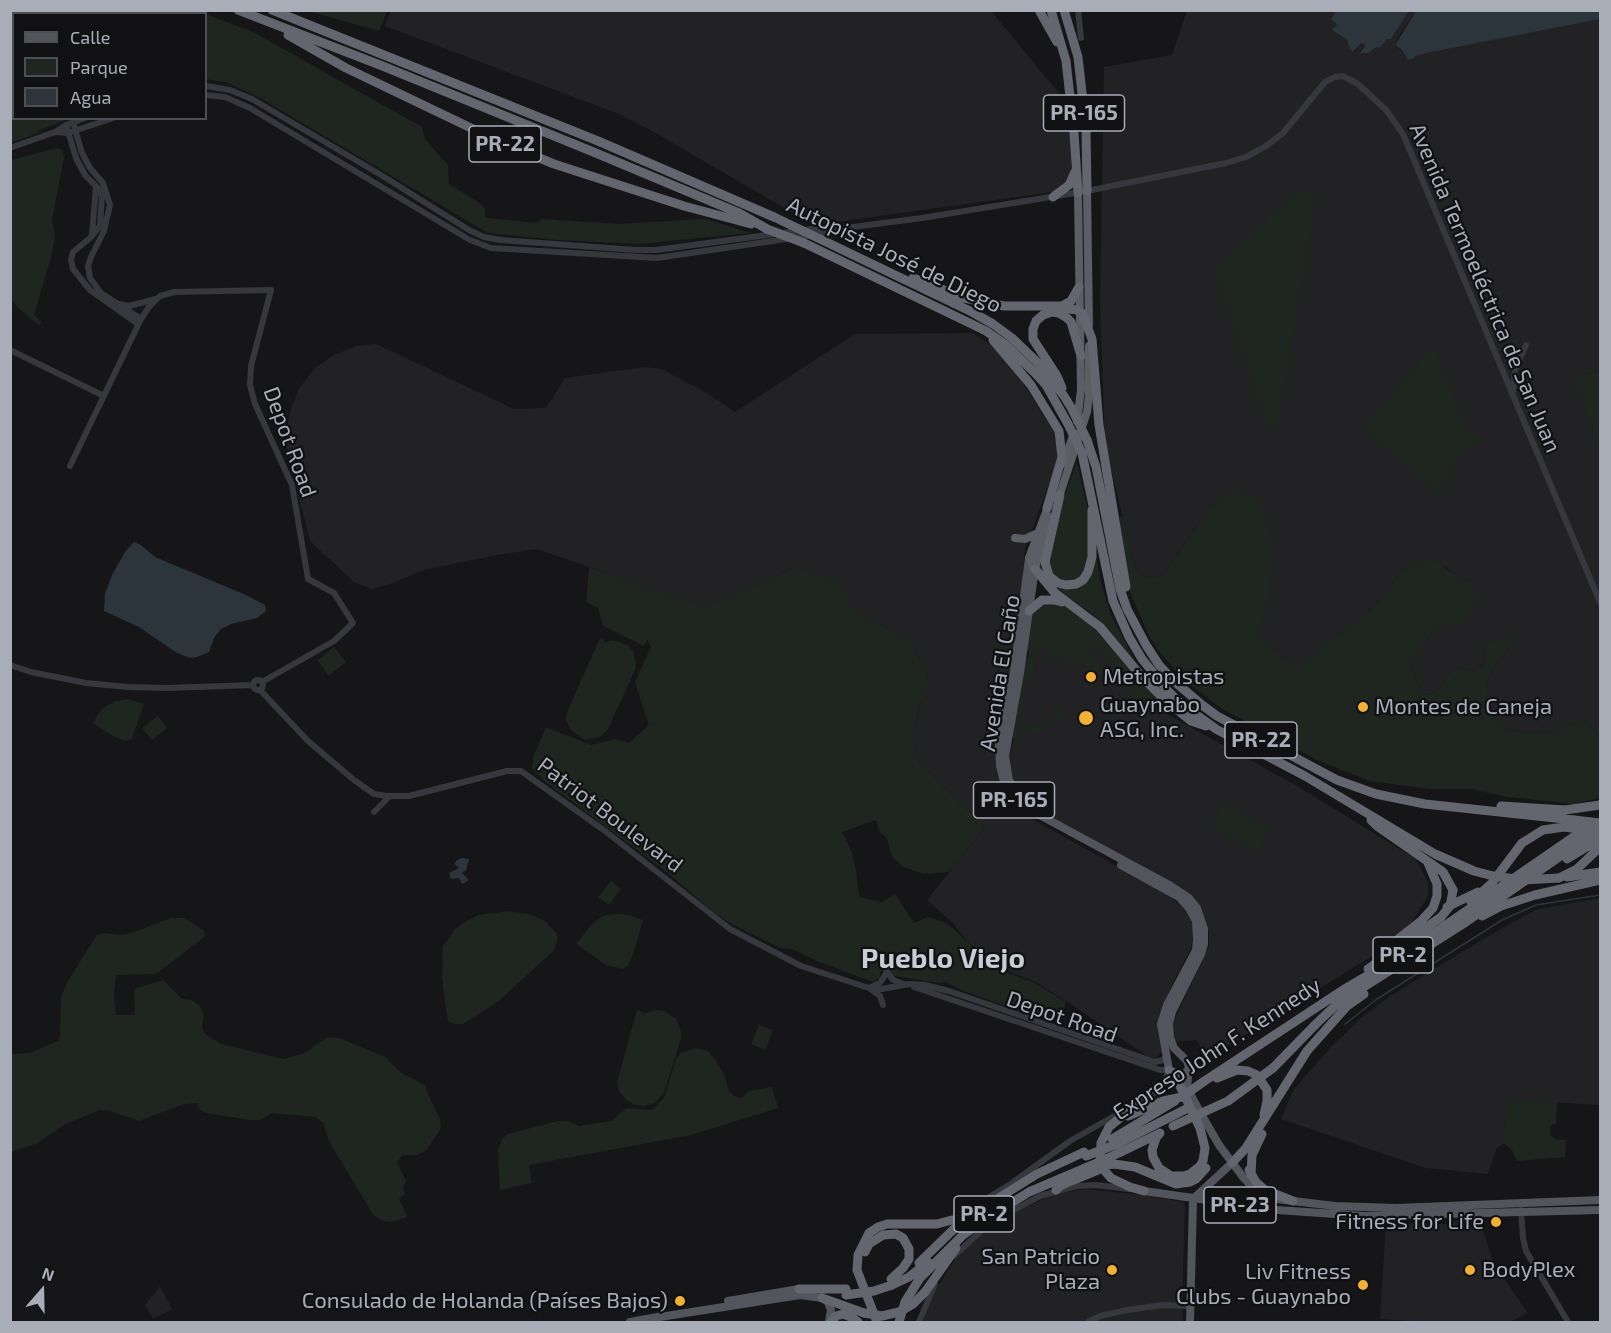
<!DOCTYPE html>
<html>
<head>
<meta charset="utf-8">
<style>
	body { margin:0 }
	#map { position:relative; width:1611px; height:1333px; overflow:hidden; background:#161618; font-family:"Exo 2",sans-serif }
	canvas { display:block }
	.frame { position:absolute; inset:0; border:12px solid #a8adb8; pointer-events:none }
	.legend { position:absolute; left:12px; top:12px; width:195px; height:108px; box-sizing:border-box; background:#111113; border:2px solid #4d4f55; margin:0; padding:8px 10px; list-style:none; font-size:18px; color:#a8adb8 }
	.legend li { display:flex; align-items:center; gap:12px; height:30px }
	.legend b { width:30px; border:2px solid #4d4f55 }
	.north { position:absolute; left:12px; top:1261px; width:60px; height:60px; -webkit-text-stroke:4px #111113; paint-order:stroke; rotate:20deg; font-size:16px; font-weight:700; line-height:24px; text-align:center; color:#a8adb8 }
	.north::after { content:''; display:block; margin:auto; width:21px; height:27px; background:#a8adb8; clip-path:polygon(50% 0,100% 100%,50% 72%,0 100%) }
</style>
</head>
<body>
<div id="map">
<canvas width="1611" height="1333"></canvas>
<div class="frame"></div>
<ul class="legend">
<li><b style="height:8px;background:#53555c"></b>Calle</li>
<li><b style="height:16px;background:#1e261f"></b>Parque</li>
<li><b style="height:16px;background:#2c353c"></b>Agua</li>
</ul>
<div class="north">N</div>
</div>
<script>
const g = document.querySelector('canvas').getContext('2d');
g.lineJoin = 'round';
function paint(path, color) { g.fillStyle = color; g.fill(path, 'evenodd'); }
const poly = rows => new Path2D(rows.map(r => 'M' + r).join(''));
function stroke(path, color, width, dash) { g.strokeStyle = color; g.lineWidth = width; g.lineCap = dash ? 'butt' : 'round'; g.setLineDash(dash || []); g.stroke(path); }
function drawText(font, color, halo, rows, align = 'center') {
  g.font = font + ' "Exo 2",sans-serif'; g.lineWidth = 4.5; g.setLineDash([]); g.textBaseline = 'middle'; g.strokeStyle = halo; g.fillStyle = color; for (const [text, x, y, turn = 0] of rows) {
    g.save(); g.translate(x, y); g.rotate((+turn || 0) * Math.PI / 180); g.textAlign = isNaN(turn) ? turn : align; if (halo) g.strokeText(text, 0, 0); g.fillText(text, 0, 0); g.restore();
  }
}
paint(poly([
	[391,10,991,11,1067,103,1071,145,1071,176,1068,183,1053,192,814,225,652,131,619,114,385,26],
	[1187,11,1336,11,1331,17,1337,24,1332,30,1347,40,1349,47,1355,52,1360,42,1365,44,1360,52,1369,53,1375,48,1381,47,1387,39,1391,39,1409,11,1416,11,1397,39,1395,47,1402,50,1405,56,1600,19,1600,371,1571,378,1600,445,1600,737,1583,721,1544,734,1506,730,1488,708,1486,682,1498,661,1514,642,1506,635,1499,642,1481,645,1486,654,1483,665,1475,671,1454,667,1436,693,1423,695,1411,667,1436,626,1471,582,1455,575,1444,566,1407,565,1374,607,1302,664,1288,663,1260,638,1262,625,1269,613,1213,503,1162,576,1143,578,1135,566,1105,445,1100,306,1104,67,1172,55],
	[973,333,995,348,1012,366,1054,432,1059,458,1025,548,1019,619,1011,670,996,737,996,768,1003,791,1015,805,1030,818,1167,894,1186,910,1191,919,1194,930,1191,948,1172,985,1160,1014,1158,1027,1162,1052,1156,1058,1147,1056,1068,1002,1034,981,1000,968,984,958,966,940,953,923,927,900,985,827,920,763,912,735,917,722,918,709,930,685,912,642,850,608,798,567,705,607,537,549,497,555,423,570,390,584,372,589,354,582,310,541,287,449,287,427,291,408,300,387,315,368,334,355,356,346,376,344,514,409,546,408,565,378,645,367,661,369,707,393,735,412,855,334],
	[1033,613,1096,633,1154,707,1297,786,1416,859,1428,883,1428,896,1410,925,1380,951,1208,1058,1196,1040,1176,1042,1173,1027,1175,1019,1209,946,1209,932,1202,911,1195,898,1174,884,1036,810,1025,798,1012,777,1009,755,1015,736,1028,657],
	[1600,898,1600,1105,1511,1100,1504,1130,1504,1143,1497,1148,1488,1174,1426,1168,1281,1119,1294,1089,1331,1047,1361,1018,1390,996,1475,944,1535,910],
	[1085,1189,1143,1195,1183,1202,1185,1205,1182,1308,1183,1322,923,1322,931,1298,948,1270,959,1254,986,1231,1018,1211,1046,1198,1059,1193],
	[1484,1220,1483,1231,1494,1264,1528,1313,1510,1322,1428,1322,1380,1319,1386,1223,1449,1224,1455,1221],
	[160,1286,172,1309,153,1319,145,1305]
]), '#222225');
paint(poly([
	[197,10,205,14,14,14,14,118,69,119,40,130,38,133,11,143,11,11],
	[308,11,387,10,387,11,379,31],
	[206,14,255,33,422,127,425,139,448,165,449,184,478,202,485,209,485,215,487,218,539,223,540,219,618,224,705,219,751,233,639,244,557,240,488,233,262,99,228,83,206,79],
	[57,148,62,150,64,157,52,221,55,236,52,254,34,315,42,322,39,325,18,308,11,299,11,160],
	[1298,191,1317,195,1278,430,1269,433,1213,267],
	[1434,346,1468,427,1478,435,1483,437,1484,441,1469,447,1455,460,1440,496,1360,428],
	[1600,371,1600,445,1570,378],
	[1077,462,1088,510,1091,554,1086,572,1073,582,1061,581,1052,575,1047,563,1055,521],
	[1233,488,1258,496,1270,522,1273,564,1269,613,1262,625,1261,638,1288,663,1302,663,1374,607,1407,565,1434,560,1455,575,1471,582,1481,598,1463,626,1436,626,1411,667,1423,695,1436,693,1454,667,1475,671,1483,665,1486,654,1481,645,1484,642,1499,642,1506,635,1513,634,1516,638,1514,642,1498,661,1486,682,1489,708,1507,730,1544,734,1583,721,1600,737,1600,798,1574,804,1507,797,1471,789,1429,789,1370,781,1317,760,1222,709,1183,679,1159,651,1149,636,1130,592,1119,516,1123,517,1135,566,1143,578,1162,576,1213,503],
	[1044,543,1045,573,1072,586,1096,556,1101,583,1111,615,1139,668,1104,625,1088,611,1050,585,1039,566],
	[589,567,705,606,798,567,844,584,851,608,912,642,930,685,918,709,917,722,912,735,920,763,985,827,949,872,925,874,903,867,891,855,887,838,879,831,876,820,842,832,852,852,856,869,859,897,882,902,895,894,914,923,928,917,946,923,957,932,984,959,999,970,1033,982,1066,1002,1062,1012,1048,1010,1045,1018,1037,1017,966,992,945,982,939,983,894,976,889,969,882,968,879,978,873,982,819,962,792,949,781,948,735,926,716,914,668,873,547,783,534,771,532,767,534,755,546,727,591,745,615,739,629,743,649,725,635,682,651,647,647,640,644,646,603,626,598,608,586,602],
	[1061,603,1088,619,1158,696,1159,703,1137,717,1127,697,1133,694,1112,662,1097,645,1088,652,1102,666,1100,668,1100,672,1093,671,1093,668,1046,659,1048,652,1045,651,1044,647,1038,648,1035,653,1029,652,1027,650,1031,614,1039,604],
	[600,638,604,640,603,643,613,640,627,645,634,652,636,668,608,729,600,737,585,740,571,730,566,721,567,712],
	[334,647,346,662,329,676,317,660],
	[1032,656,1037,657,1034,677,1028,676,1021,713,1020,727,1023,737,1017,741,1013,738,1013,729,1026,659],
	[128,699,144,704,132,739,125,741,113,736,93,723,98,714,106,706,116,701],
	[1053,700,1059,701,1057,711,1066,713,1064,719,1036,735,1030,735,1025,727,1024,721,1050,724],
	[158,716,167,728,152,740,142,728],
	[1222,803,1225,803,1271,828,1257,853,1210,827],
	[611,881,621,889,609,905,598,897],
	[508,911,529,914,545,921,557,934,557,941,553,951,499,1001,463,1024,454,1024,448,1021,445,1002,442,977,443,947,454,930,463,923,479,915],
	[616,914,629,915,643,920,633,954,628,966,623,969,606,965,576,944,593,923,603,916],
	[171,918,184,918,203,930,206,936,156,974,116,975,114,995,116,1015,135,1015,134,989,163,980,182,999,192,1000,200,1006,204,1017,202,1027,204,1033,221,1044,284,1059,305,1053,327,1037,339,1038,385,1057,400,1072,426,1086,427,1092,440,1119,441,1127,439,1132,426,1150,418,1155,403,1155,397,1162,406,1181,403,1187,405,1194,399,1198,407,1217,392,1222,384,1221,374,1216,330,1143,323,1123,315,1117,272,1113,260,1120,250,1120,206,1113,199,1109,197,1103,184,1104,139,1121,110,1111,100,1110,65,1124,38,1143,11,1152,11,1054,30,1053,58,1041,60,1036,61,998,67,982,97,935,105,933,119,935,129,934],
	[637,1010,642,1012,642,1014,655,1010,665,1011,676,1019,681,1032,681,1038,664,1093,655,1103,645,1106,635,1105,626,1100,619,1091,617,1082],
	[759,1025,773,1030,765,1050,751,1044],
	[696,1048,708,1051,716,1061,724,1074,729,1091,734,1096,741,1098,749,1091,772,1087,778,1108,691,1135,529,1165,532,1183,500,1190,498,1151,502,1139,508,1134,557,1121,568,1121,579,1126,611,1121,627,1108,652,1110,664,1098,676,1059,681,1053],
	[1522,1099,1557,1102,1556,1123,1551,1126,1550,1135,1555,1139,1566,1140,1565,1157,1517,1161,1512,1150,1504,1143,1504,1130,1510,1100]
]), '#1e261f');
paint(poly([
	[1336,10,1409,10,1409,11,1391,39,1387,39,1381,47,1375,48,1369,53,1360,53,1365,45,1361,43,1353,52,1349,47,1347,40,1332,30,1337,24,1331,19],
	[1416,11,1600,10,1600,19,1431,52,1415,56,1414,58,1408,60,1402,50,1395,45],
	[134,542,141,545,155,557,246,595,265,605,266,611,257,618,231,624,221,629,214,638,209,652,197,657,190,658,177,653,139,627,104,611,105,594,112,575,125,552],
	[462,858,469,859,466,870,462,873,469,880,462,884,459,878,451,879,449,873,459,868,454,864,457,860]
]), '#2c353c');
stroke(poly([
	[1345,1024,1377,999,1502,920,1536,905,1600,895]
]), '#2c353c', 1.5);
stroke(poly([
	[1078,10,1081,38],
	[206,86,230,90,252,99,381,175,469,230,484,237,501,240,635,250,656,250,819,228,830,230,922,218,1087,191,1226,163,1246,157,1266,146,1283,133,1325,82,1335,77,1343,76,1358,84,1386,110,1403,134,1600,602],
	[206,95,225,97,250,108,470,240,491,248,657,258,820,234,830,230],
	[73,122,82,153,90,168,103,183,110,205,104,231,91,257,88,266,90,278,101,293,141,319],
	[66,125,76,158,85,175,99,189,102,196,100,226,90,238,73,252,71,260,73,269,90,290,138,324],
	[55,132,68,133,113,118],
	[10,148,55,132,66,125,85,118],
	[92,235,96,186],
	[120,304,129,306,156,299],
	[10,350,104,396],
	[1513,391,1515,370,1526,345],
	[70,466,141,319,149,307,160,296,174,292,271,290,251,366,250,385,255,404,292,485,308,579,334,593,353,623,334,641,262,682],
	[10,665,31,672,86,683,128,687,167,688,253,685],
	'253 685a5 5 0 1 1 10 0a5 5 0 1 1-10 0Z',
	[260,690,308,741,354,780,374,794,387,796,409,796,507,771,521,771,605,831,730,929,801,966,869,988,882,989,909,984,925,985,949,991,1155,1062,1163,1060,1167,1055],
	[374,812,390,796],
	[886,970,893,980,904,984],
	[914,987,1160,1070,1169,1070,1161,1089,1135,1105],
	[883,1005,880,996,869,988,880,983,885,975],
	[1521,1210,1523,1238,1526,1251,1568,1322],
	[952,1220,1012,1183,1070,1141,1123,1111],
	[954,1256,981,1231,997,1219,1040,1196,1076,1186,1096,1185,1129,1189],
	[919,1322,935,1284],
	[1088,1322,1100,1316,1127,1310,1163,1305,1189,1306]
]), '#37383d', 6);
stroke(poly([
	[1029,558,1014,671,999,745,1000,766,1004,782,1016,802,1030,813],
	[1035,569,1020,673,1005,756,1009,780,1018,795,1034,812,1171,886,1189,898,1197,908,1204,929,1204,944,1201,954,1172,1012,1169,1024,1170,1037,1174,1048,1187,1061,1189,1067,1187,1088,1200,1112,1219,1145,1243,1177,1256,1191,1268,1198,1335,1206,1396,1208,1600,1200],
	[1121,865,1179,897,1189,908,1196,921,1197,939,1196,950,1167,1005,1161,1024,1169,1070,1178,1074,1185,1073,1188,1070],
	[1144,1191,1277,1210,1364,1216,1600,1210],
	[728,1301,799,1289],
	[660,1317,800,1295,822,1298,828,1302,831,1310,829,1322],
	[630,1322,663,1316],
	[1190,1322,1193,1199,1232,1163]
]), '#53555c', 8);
stroke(poly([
	[1087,191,1089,325],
	[1077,421,1081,390,1078,193],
	[1063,464,1074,433],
	[1058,500,1087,412,1089,396,1089,346],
	[1015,538,1025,539,1038,533],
	[1034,568,1029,558,1049,504],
	[1035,569,1039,552,1052,517]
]), '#5b5e65', 8);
stroke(poly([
	[238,10,380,65,591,151,739,213,767,229],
	[272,10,598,141,774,217],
	[1039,10,1057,42],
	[1051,10,1066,61,1074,133,1078,193],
	[1064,10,1078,57,1086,128,1087,191],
	[288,35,346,68,496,140,554,164,684,206,751,224],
	[1053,197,1069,185,1076,170],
	[820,239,972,312,993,324,1012,338,1038,363,1064,396,1072,409],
	[804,243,986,331,1006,345,1035,373,1046,385,1068,424],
	[913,278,964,298,1004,306,1062,306,1071,301,1079,287],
	[1055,307,1077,310,1082,313,1092,339,1099,425,1126,587],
	[993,340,1031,385,1059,431,1062,457,1047,508],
	[1062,388,1057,376,1033,339,1033,329,1036,321,1043,315,1052,312,1059,313,1067,318,1071,322,1081,356],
	[1087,440,1096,467,1120,589,1127,609,1146,645,1159,665,1174,681,1202,705,1217,716,1337,780,1376,794,1425,804,1574,820],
	[1082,453,1113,601,1129,637,1142,659,1168,691,1181,704,1216,729,1305,776,1435,854,1474,871,1493,876],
	[1060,495,1045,562,1049,576,1058,583,1066,585,1076,584,1083,580,1088,572,1092,557,1092,510],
	[1035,569,1055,593,1100,627,1141,676,1164,699,1191,721,1206,726],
	[1029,611,1042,600,1054,600,1062,602],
	[1501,806,1565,810,1600,805],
	[1371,820,1377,826,1443,872,1453,890],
	[1567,859,1600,839],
	[1567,877,1600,872],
	[1559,878,1577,869,1600,847],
	[1471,902,1492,883,1522,843,1543,830,1564,827],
	[1447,907,1478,892],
	[1482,916,1501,906,1535,895,1600,880],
	[1383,951,1421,921,1433,908,1437,896,1437,884,1428,863],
	[1368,969,1441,917],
	[1273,1068,1317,1023,1337,1004,1463,924,1599,829],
	[1217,1078,1237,1070,1248,1071,1257,1075,1267,1090,1267,1101,1264,1115],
	[1203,1082,1343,990,1401,956,1588,827],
	[1137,1104,1109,1127,1101,1143,1100,1160,1104,1170,1111,1178,1130,1187,1144,1191],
	[1128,1116,1163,1101,1182,1097],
	[1160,1133,1156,1138,1152,1150,1153,1157,1159,1168,1171,1176,1184,1176,1190,1174,1200,1166,1203,1161,1205,1148,1200,1128,1180,1086,1169,1070],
	[1112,1139,1175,1101],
	[1117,1144,1190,1107],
	[1121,1152,1158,1134],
	[1232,1163,1246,1148,1307,1051,1347,1006,1364,994],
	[1114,1164,1135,1167,1176,1184,1190,1182,1196,1179,1206,1168],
	[1249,1170,1256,1182,1265,1190,1293,1201],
	[1251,1175,1252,1155,1262,1134],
	[1056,1190,1060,1186,1071,1181,1098,1170],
	[865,1252,869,1244,883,1235,896,1234,903,1238,909,1249,909,1259,903,1268,891,1279],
	[919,1263,957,1226,976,1212,1037,1174,1084,1152],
	[892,1285,909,1277,928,1262],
	[799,1289,846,1289],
	[925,1292,956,1248],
	[822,1298,864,1313],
	[831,1322,836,1316,843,1314,851,1317,858,1322],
	[877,1322,857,1270,858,1255,869,1233,878,1227,887,1224,937,1224,952,1220],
	[899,1322,905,1302,920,1278,963,1235,984,1220,1029,1192,1090,1166]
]), '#63666e', 9);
stroke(poly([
	[774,217,820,239],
	[767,229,804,243],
	[1072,409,1087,440],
	[1068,424,1082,453],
	[1574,820,1600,823],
	[1564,827,1600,832],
	[1493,876,1523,880,1559,878],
	[1441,917,1450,906,1453,890],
	[1182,1097,1203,1082],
	[1173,1126,1228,1101,1273,1068],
	[1086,1156,1117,1144],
	[1090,1166,1121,1152],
	[1098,1166,1114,1164],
	[846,1295,874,1291,892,1285],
	[864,1313,882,1316,899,1312,913,1304,925,1292]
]), '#63666e', 9);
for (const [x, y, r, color] of [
	[1091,677,6,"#f2b134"],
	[1363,707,6,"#f2b134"],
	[1086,718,8,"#f2b134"],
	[1496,1222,6,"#f2b134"],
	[1112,1270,6,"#f2b134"],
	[1470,1270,6,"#f2b134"],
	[1363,1285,6,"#f2b134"],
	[680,1301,6,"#f2b134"]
]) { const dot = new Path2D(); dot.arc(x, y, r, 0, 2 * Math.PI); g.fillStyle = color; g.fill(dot); stroke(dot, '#111113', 2); }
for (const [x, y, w] of [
	[1084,113,81],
	[505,144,72],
	[1261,740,72],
	[1014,800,81],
	[1403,955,60],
	[1240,1205,72],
	[984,1214,60]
]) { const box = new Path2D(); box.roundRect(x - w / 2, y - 18, w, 36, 4.5); g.fillStyle = '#111113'; g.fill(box); stroke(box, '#a8adb8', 1.5); }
drawText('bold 21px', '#a8adb8', null, [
	["PR-165",1084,113],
	["PR-22",505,144],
	["PR-22",1261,740],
	["PR-165",1014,800],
	["PR-2",1403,955],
	["PR-23",1240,1205],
	["PR-2",984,1214]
]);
drawText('22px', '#a8adb8', '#111113', [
	["Autopista José de Diego",894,255,26],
	["Avenida Termoeléctrica de San Juan",1485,288,67],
	["Depot Road",290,442,70],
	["Avenida El Caño",1000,673,-81],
	["Patriot Boulevard",610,815,37],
	["Depot Road",1062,1017,19],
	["Expreso John F. Kennedy",1217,1049,-33]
]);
drawText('22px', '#a8adb8', '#111113', [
	["Metropistas",1103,677],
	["Guaynabo",1100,705],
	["ASG, Inc.",1100,730],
	["Montes de Caneja",1375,707],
	["Fitness for Life",1484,1222,"right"],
	["San Patricio",1100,1257,"right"],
	["Plaza",1100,1282,"right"],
	["BodyPlex",1482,1270],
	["Liv Fitness",1351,1272,"right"],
	["Clubs - Guaynabo",1351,1297,"right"],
	["Consulado de Holanda (Países Bajos)",668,1301,"right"]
], 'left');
drawText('bold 28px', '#c9ccd4', '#111113', [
	["Pueblo Viejo",943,959]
]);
</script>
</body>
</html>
